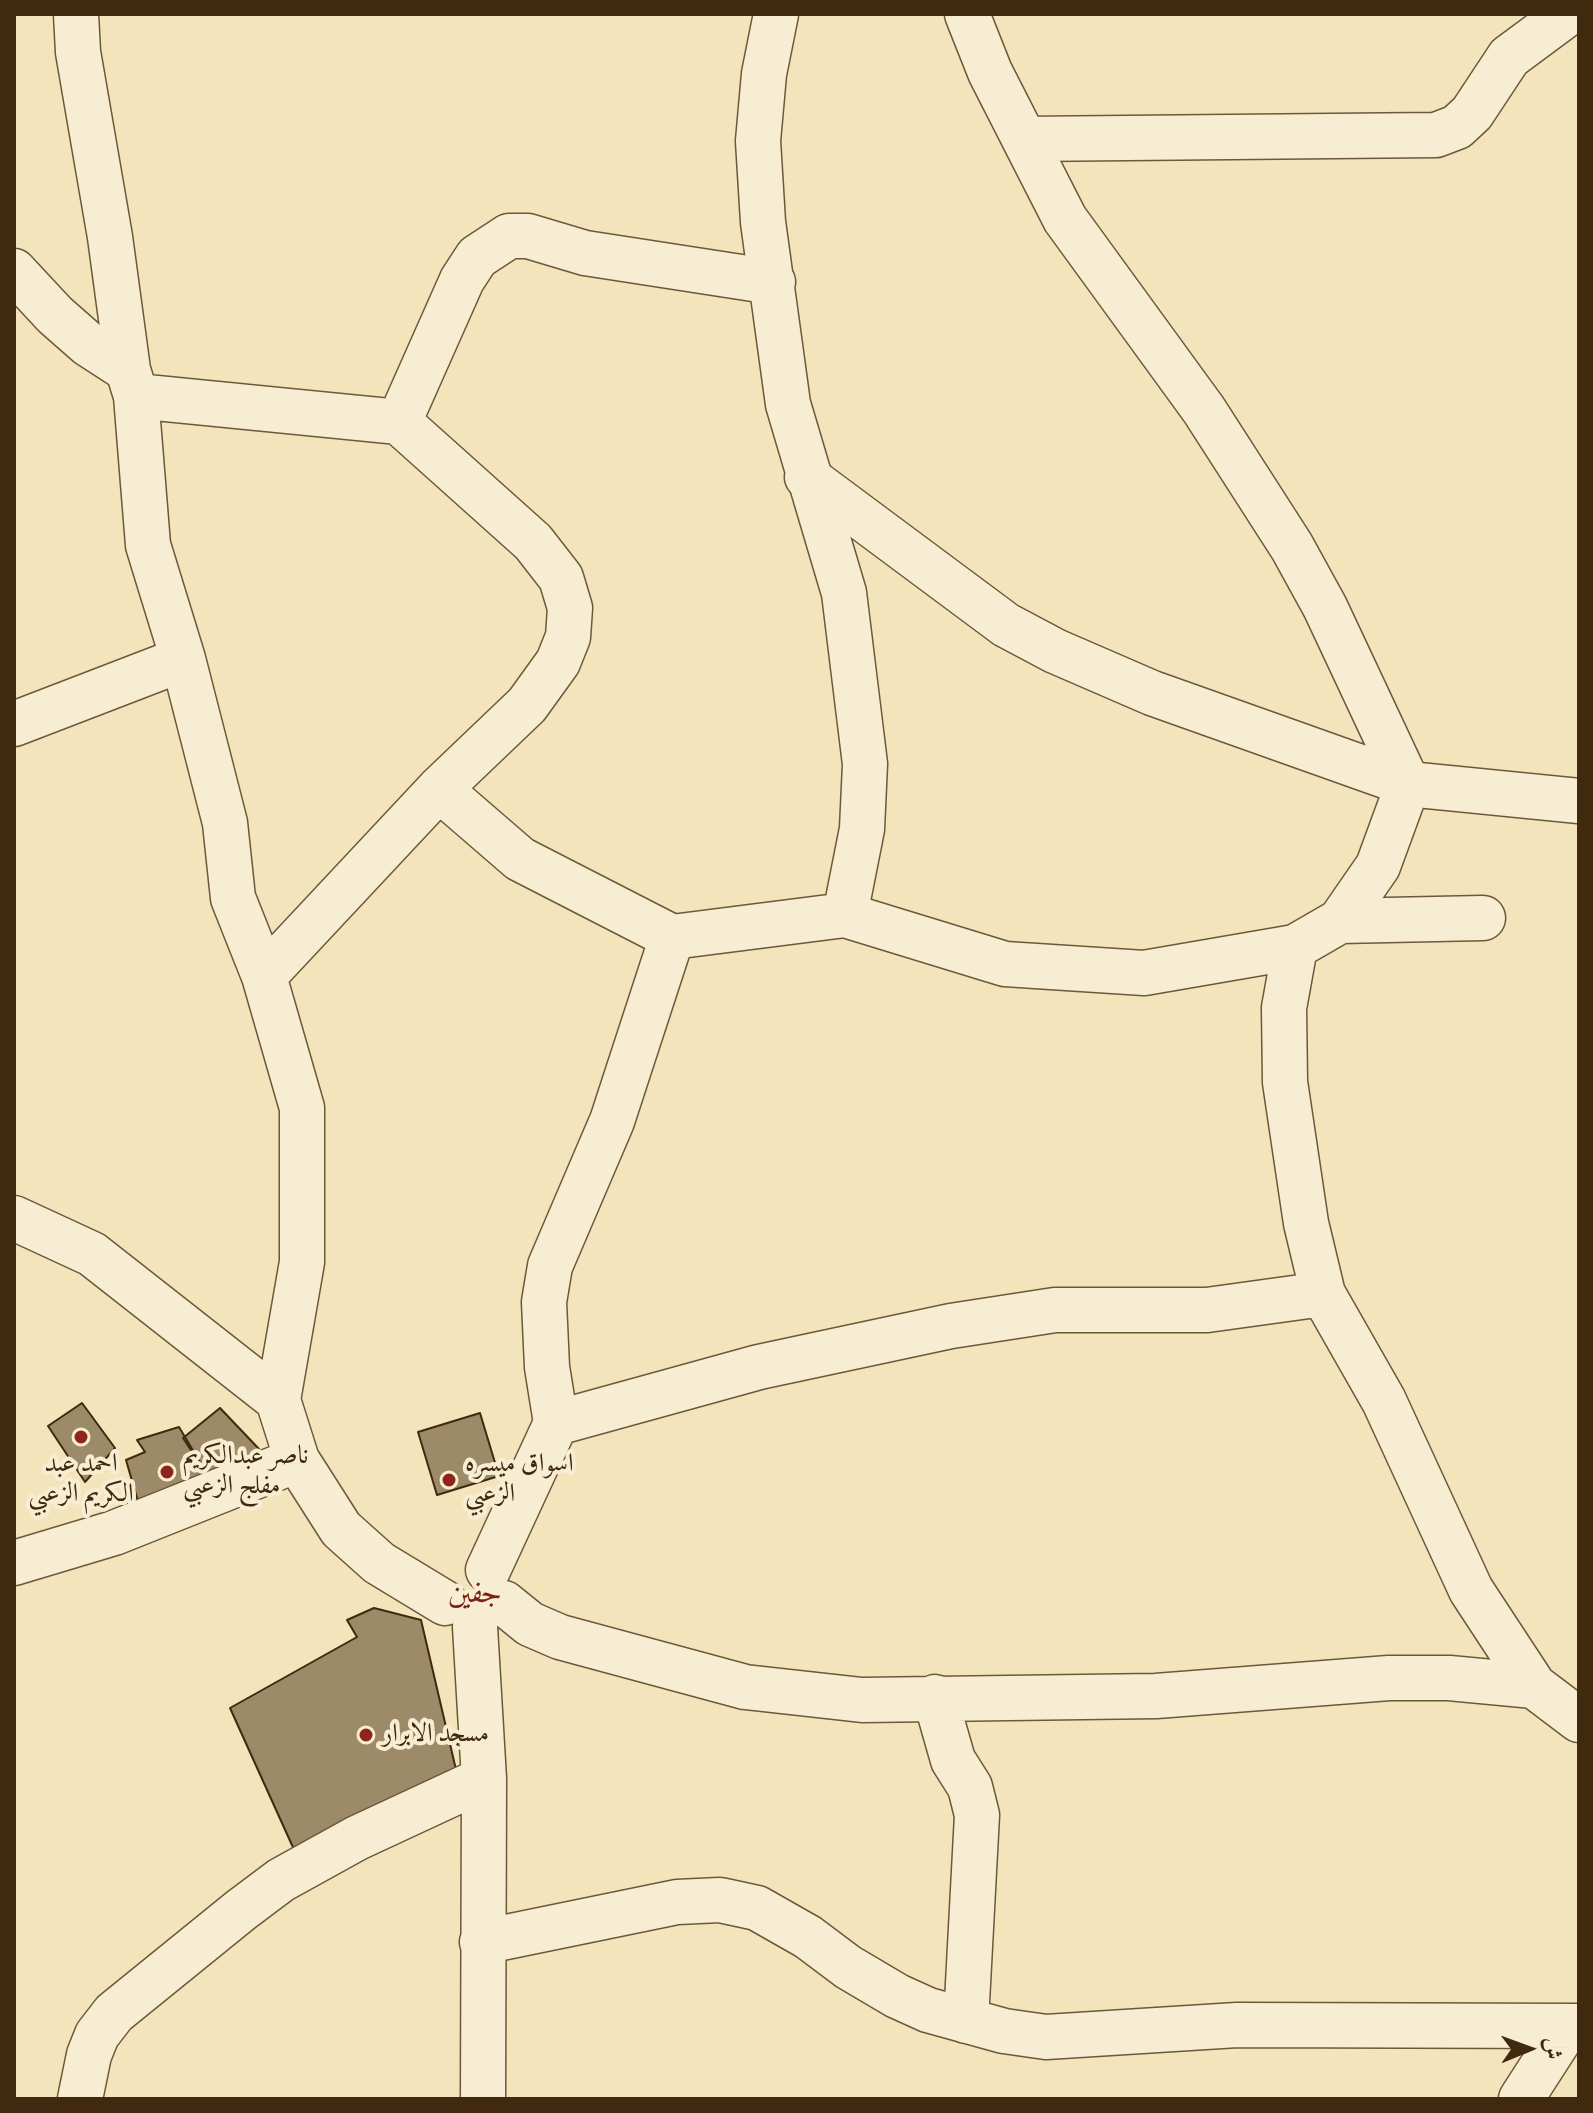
<!DOCTYPE html>
<html>
<head>
<meta charset="utf-8">
<style>
	body { margin:0 }
	#map { position:relative; width:1593px; height:2113px; overflow:hidden; background:#f3e4bc; font-family:"IM FELL Double Pica",Amiri,serif }
	canvas { display:block }
	.frame { position:absolute; inset:0; border:16px solid #40290e; pointer-events:none }
	.north { position:absolute; left:1489px; top:2009px; width:80px; height:80px; -webkit-text-stroke:6px #f7edd3; paint-order:stroke; rotate:89deg; font-size:22px; font-weight:700; line-height:32px; text-align:center; color:#40290e }
	.north::after { content:''; display:block; margin:auto; width:28px; height:36px; background:#40290e; clip-path:polygon(50% 0,100% 100%,50% 72%,0 100%) }
</style>
</head>
<body>
<div id="map">
<canvas width="1593" height="2113"></canvas>
<div class="frame"></div>
<div class="north">ش</div>
</div>
<script>
const g = document.querySelector('canvas').getContext('2d');
g.lineJoin = 'round';
function paint(path, color) { g.fillStyle = color; g.fill(path, 'evenodd'); }
const poly = rows => new Path2D(rows.map(r => 'M' + r).join(''));
function stroke(path, color, width, dash) { g.strokeStyle = color; g.lineWidth = width; g.lineCap = dash ? 'butt' : 'round'; g.setLineDash(dash || []); g.stroke(path); }
function drawText(font, color, halo, rows, align = 'center') {
  g.font = font + ' "IM FELL Double Pica",Amiri,serif'; g.lineWidth = 8; g.setLineDash([]); g.textBaseline = 'middle'; g.strokeStyle = halo; g.fillStyle = color; for (const [text, x, y, turn = 0] of rows) {
    g.save(); g.translate(x, y); g.rotate((+turn || 0) * Math.PI / 180); g.textAlign = isNaN(turn) ? turn : align; if (halo) g.strokeText(text, 0, 0); g.fillText(text, 0, 0); g.restore();
  }
}
const building = poly([
	[82,1403,115,1448,85,1482,48,1426,82,1403],
	[220,1408,259,1449,213,1484,183,1438,220,1408],
	[480,1413,499,1476,437,1495,418,1432,480,1413],
	[179,1427,213,1484,139,1505,126,1460,145,1452,137,1440,179,1427],
	[374,1608,421,1620,457,1774,296,1854,230,1708,357,1637,347,1620,374,1608]
]);
paint(building, '#9d8a68');
stroke(building, '#40290e', 2);
const minor = poly([
	[76,14,78,52,110,237,128,370,136,396,148,545,183,659,225,823,233,898,264,976,302,1108,302,1262,278,1400],
	[776,14,764,74,758,141,763,222,788,404,844,593,865,764,862,829,845,915],
	[967,14,990,72,1065,219,1204,410,1292,547,1325,607,1408,784,1378,866,1340,921],
	[1024,139,1436,135,1457,127,1472,113,1509,57,1567,14],
	[14,271,55,315,88,344,128,370],
	[136,396,399,422,462,280,477,257,509,236,528,236,585,253,773,282],
	[807,477,1006,625,1055,651,1152,693,1408,784,1579,801],
	[14,724,183,659],
	[439,789,520,859,672,937,845,915,1005,964,1144,973,1295,947,1340,921,1483,918],
	[1295,947,1284,1008,1285,1082,1306,1223,1323,1294],
	[264,976,439,789,527,705,558,662,568,637,570,608,561,578,533,542,399,422],
	[14,1218,92,1254,278,1400,297,1460,341,1529,379,1563,445,1603],
	[556,1423,759,1367,951,1326,1055,1310,1207,1310,1323,1294,1384,1401,1471,1590,1534,1686],
	[14,1563,114,1533,297,1460],
	[488,1570,556,1423,547,1367,544,1302,550,1266,612,1121,672,937],
	[504,1603,530,1624,560,1637,745,1687,862,1700,1156,1696,1389,1678,1449,1678,1534,1686,1579,1720],
	[475,1627,484,1779,483,2099],
	[935,1697,953,1760,970,1787,977,1815,966,2021],
	[482,1942,677,1902,720,1900,757,1908,808,1937,848,1967,897,1996,928,2010,1004,2031,1046,2037,1237,2025,1579,2026],
	[80,2099,89,2055,97,2035,114,2013,241,1910,281,1880,357,1838,484,1779],
	[1521,2099,1568,2026]
]);
stroke(minor, '#6d583a', 47);
stroke(minor, '#f7edd3', 44);
for (const [x, y, r, color] of [
	[81,1437,8,"#8f2418"],
	[167,1472,8,"#8f2418"],
	[449,1480,8,"#8f2418"],
	[366,1735,8,"#8f2418"]
]) { const dot = new Path2D(); dot.arc(x, y, r, 0, 2 * Math.PI); g.fillStyle = color; g.fill(dot); stroke(dot, '#f7edd3', 3); }
drawText('26px', '#40290e', '#f7edd3', [
	["ناصر عبدالكريم",183,1457],
	["مفلج الزعبي",183,1487],
	["احمد عبد",81,1465,"center"],
	["الكريم الزعبي",81,1495,"center"],
	["اسواق ميسره",465,1465],
	["الزعبي",465,1495],
	["مسجد الابرار",382,1735]
], 'left');
drawText('30px', '#7a1f14', '#f7edd3', [
	["جفين",475,1596]
]);
</script>
</body>
</html>
